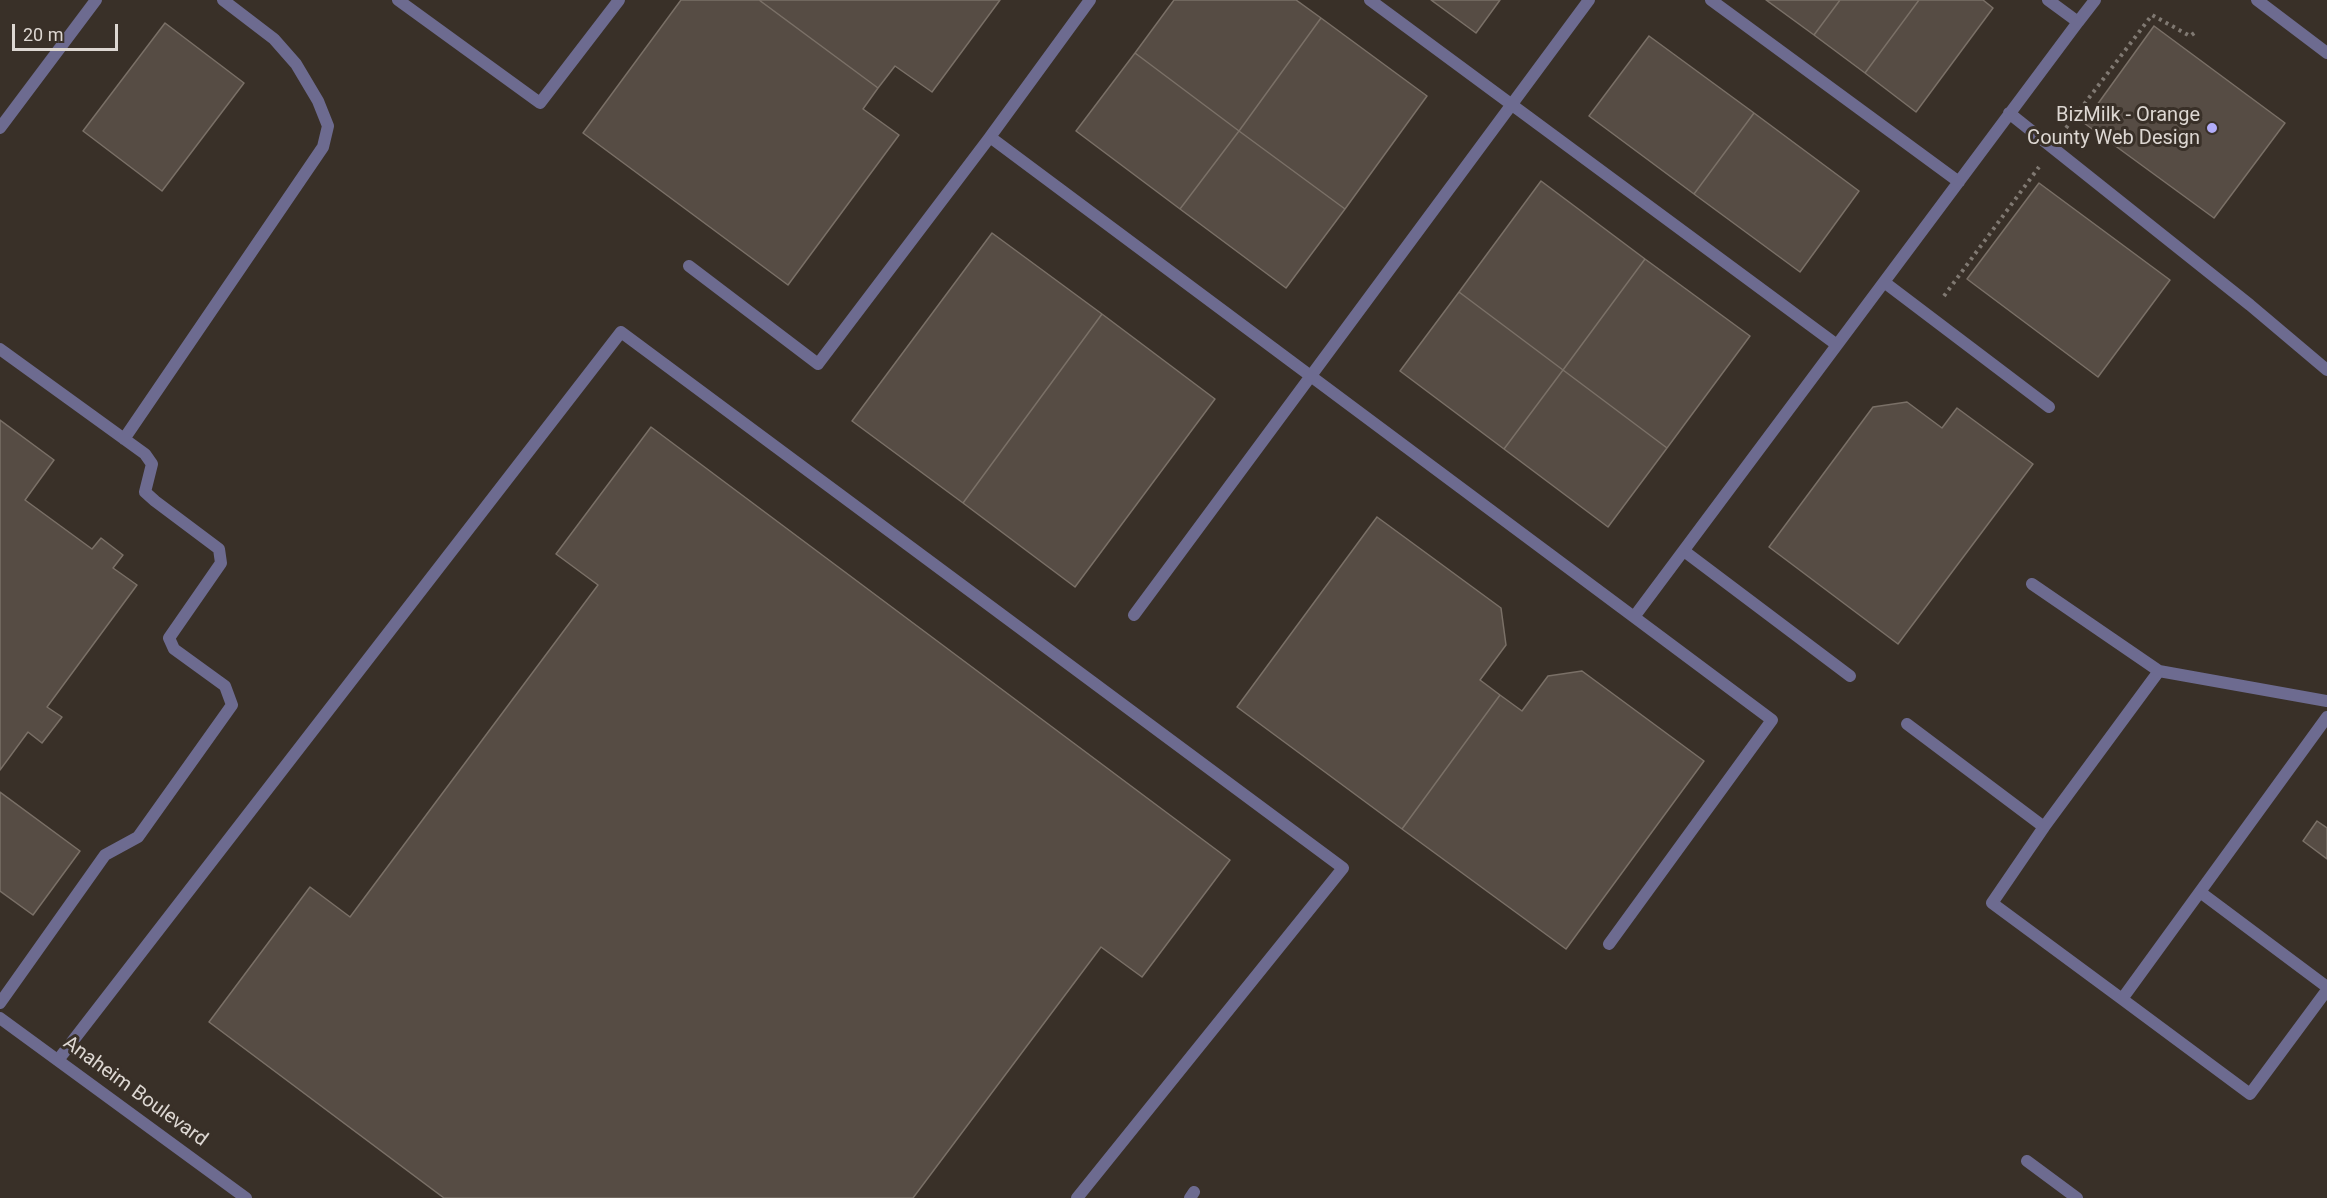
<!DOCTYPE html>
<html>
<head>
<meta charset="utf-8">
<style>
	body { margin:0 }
	#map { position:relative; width:2327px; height:1198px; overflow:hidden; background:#393028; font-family:Roboto,sans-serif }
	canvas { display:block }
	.scale { position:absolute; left:12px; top:24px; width:106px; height:27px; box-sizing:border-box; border:3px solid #ddd7d2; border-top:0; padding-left:8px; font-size:18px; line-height:21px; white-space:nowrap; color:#ddd7d2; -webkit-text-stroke:4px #393028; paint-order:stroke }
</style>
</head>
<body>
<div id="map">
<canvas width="2327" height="1198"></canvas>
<div class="scale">20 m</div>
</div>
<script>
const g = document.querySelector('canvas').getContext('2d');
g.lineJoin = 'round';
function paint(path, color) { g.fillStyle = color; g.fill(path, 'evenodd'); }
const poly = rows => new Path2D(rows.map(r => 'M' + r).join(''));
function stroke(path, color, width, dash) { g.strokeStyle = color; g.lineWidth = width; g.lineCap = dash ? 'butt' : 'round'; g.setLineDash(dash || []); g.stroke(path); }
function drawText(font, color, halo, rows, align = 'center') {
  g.font = font + ' Roboto,sans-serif'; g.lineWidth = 6; g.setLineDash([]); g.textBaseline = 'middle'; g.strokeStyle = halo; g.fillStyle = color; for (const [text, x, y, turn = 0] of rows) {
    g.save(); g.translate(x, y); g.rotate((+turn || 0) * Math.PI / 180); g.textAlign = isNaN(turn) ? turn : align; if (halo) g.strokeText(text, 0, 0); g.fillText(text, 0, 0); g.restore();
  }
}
const building = poly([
	[681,0,759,0,878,88,863,109,899,135,788,285,583,133,681,0],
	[759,0,1000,0,932,92,895,66,878,88,759,0],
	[1174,0,1296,0,1321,18,1239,131,1135,53,1174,0],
	[1431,0,1500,0,1476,33,1431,0],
	[1766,0,1840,0,1814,35,1766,0],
	[1840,0,1919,0,1865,73,1814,35,1840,0],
	[1919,0,1983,0,1993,8,1916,112,1865,73,1919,0],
	[1321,18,1427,96,1345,209,1239,131,1321,18],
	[165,23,244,83,162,191,83,131,165,23],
	[2154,26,2285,123,2214,218,2084,123,2154,26],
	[1649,36,1754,113,1694,194,1589,116,1649,36],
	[1135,53,1239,131,1180,209,1076,131,1135,53],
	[1754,113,1859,191,1800,272,1694,194,1754,113],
	[1239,131,1345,209,1286,288,1180,209,1239,131],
	[1541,181,1645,259,1563,370,1459,292,1541,181],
	[2039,183,2170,280,2098,377,1967,279,2039,183],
	[992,233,1102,314,963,503,852,421,992,233],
	[1645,259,1750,336,1667,448,1563,370,1645,259],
	[1459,292,1563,370,1504,449,1400,371,1459,292],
	[1102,314,1215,399,1075,587,963,503,1102,314],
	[1563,370,1667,448,1608,527,1504,449,1563,370],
	[1907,402,1942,428,1957,408,2033,464,1898,644,1769,547,1873,407,1907,402],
	[0,420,54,460,25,500,92,549,101,538,123,555,113,568,137,585,47,707,62,717,42,743,28,732,0,770,0,420],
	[651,427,1230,860,1142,977,1101,947,913,1198,444,1198,209,1022,310,887,350,917,598,585,556,554,651,427],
	[1377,517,1501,608,1506,645,1480,680,1500,695,1402,829,1237,707,1377,517],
	[1582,671,1704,761,1566,949,1402,829,1500,695,1522,711,1548,676,1582,671],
	[0,792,80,851,33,915,0,891,0,792],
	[2317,821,2327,828,2327,859,2303,841,2317,821]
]);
paint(building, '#564c44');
stroke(building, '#7a7067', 1.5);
stroke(poly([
	[2066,128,2152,15,2190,36,2197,31],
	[1944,296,2039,167]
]), '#807972', 4, [3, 4.5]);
stroke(poly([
	[398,0,540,103,619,0],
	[1090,0,990,137,1634,617,2078,22],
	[1370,0,1837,345],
	[1711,0,1959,182],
	[2048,0,2078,22,2095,0],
	[2009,113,2250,305,2327,370],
	[689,266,818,364,990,137],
	[1884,282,2049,407],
	[0,349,145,454,152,464,145,492,155,501,219,549,221,563,169,638,174,649,225,686,232,705,138,837,105,855,0,1003],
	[124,439,323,147,328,126,318,101,296,64,274,39,223,0],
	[1684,551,1850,676],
	[2032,584,2159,671,2044,827],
	[1134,615,1589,0],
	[2159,671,2327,701],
	[1907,724,2044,827,1992,903,2122,999,2327,717],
	[2200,892,2327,987],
	[1609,944,1772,720,1634,617],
	[2122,999,2250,1094,2327,990],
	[58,1060,621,332,1343,868,1077,1198],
	[2027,1161,2077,1198],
	[1190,1198,1194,1192]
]), '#6d6b90', 12);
stroke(poly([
	[2257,0,2327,53],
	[0,128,96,0]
]), '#6d6b90', 12);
stroke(poly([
	[0,1018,246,1198]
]), '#6d6b90', 12);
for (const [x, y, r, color] of [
	[2212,128,6,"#b2adf9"]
]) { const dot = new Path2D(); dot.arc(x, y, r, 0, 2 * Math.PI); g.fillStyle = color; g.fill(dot); stroke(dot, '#393028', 2); }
drawText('20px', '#ddd7d2', '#393028', [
	["BizMilk - Orange",2200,116],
	["County Web Design",2200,139]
], 'right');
drawText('20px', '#ddd7d2', '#393028', [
	["Anaheim Boulevard",135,1092,36]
]);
</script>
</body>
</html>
